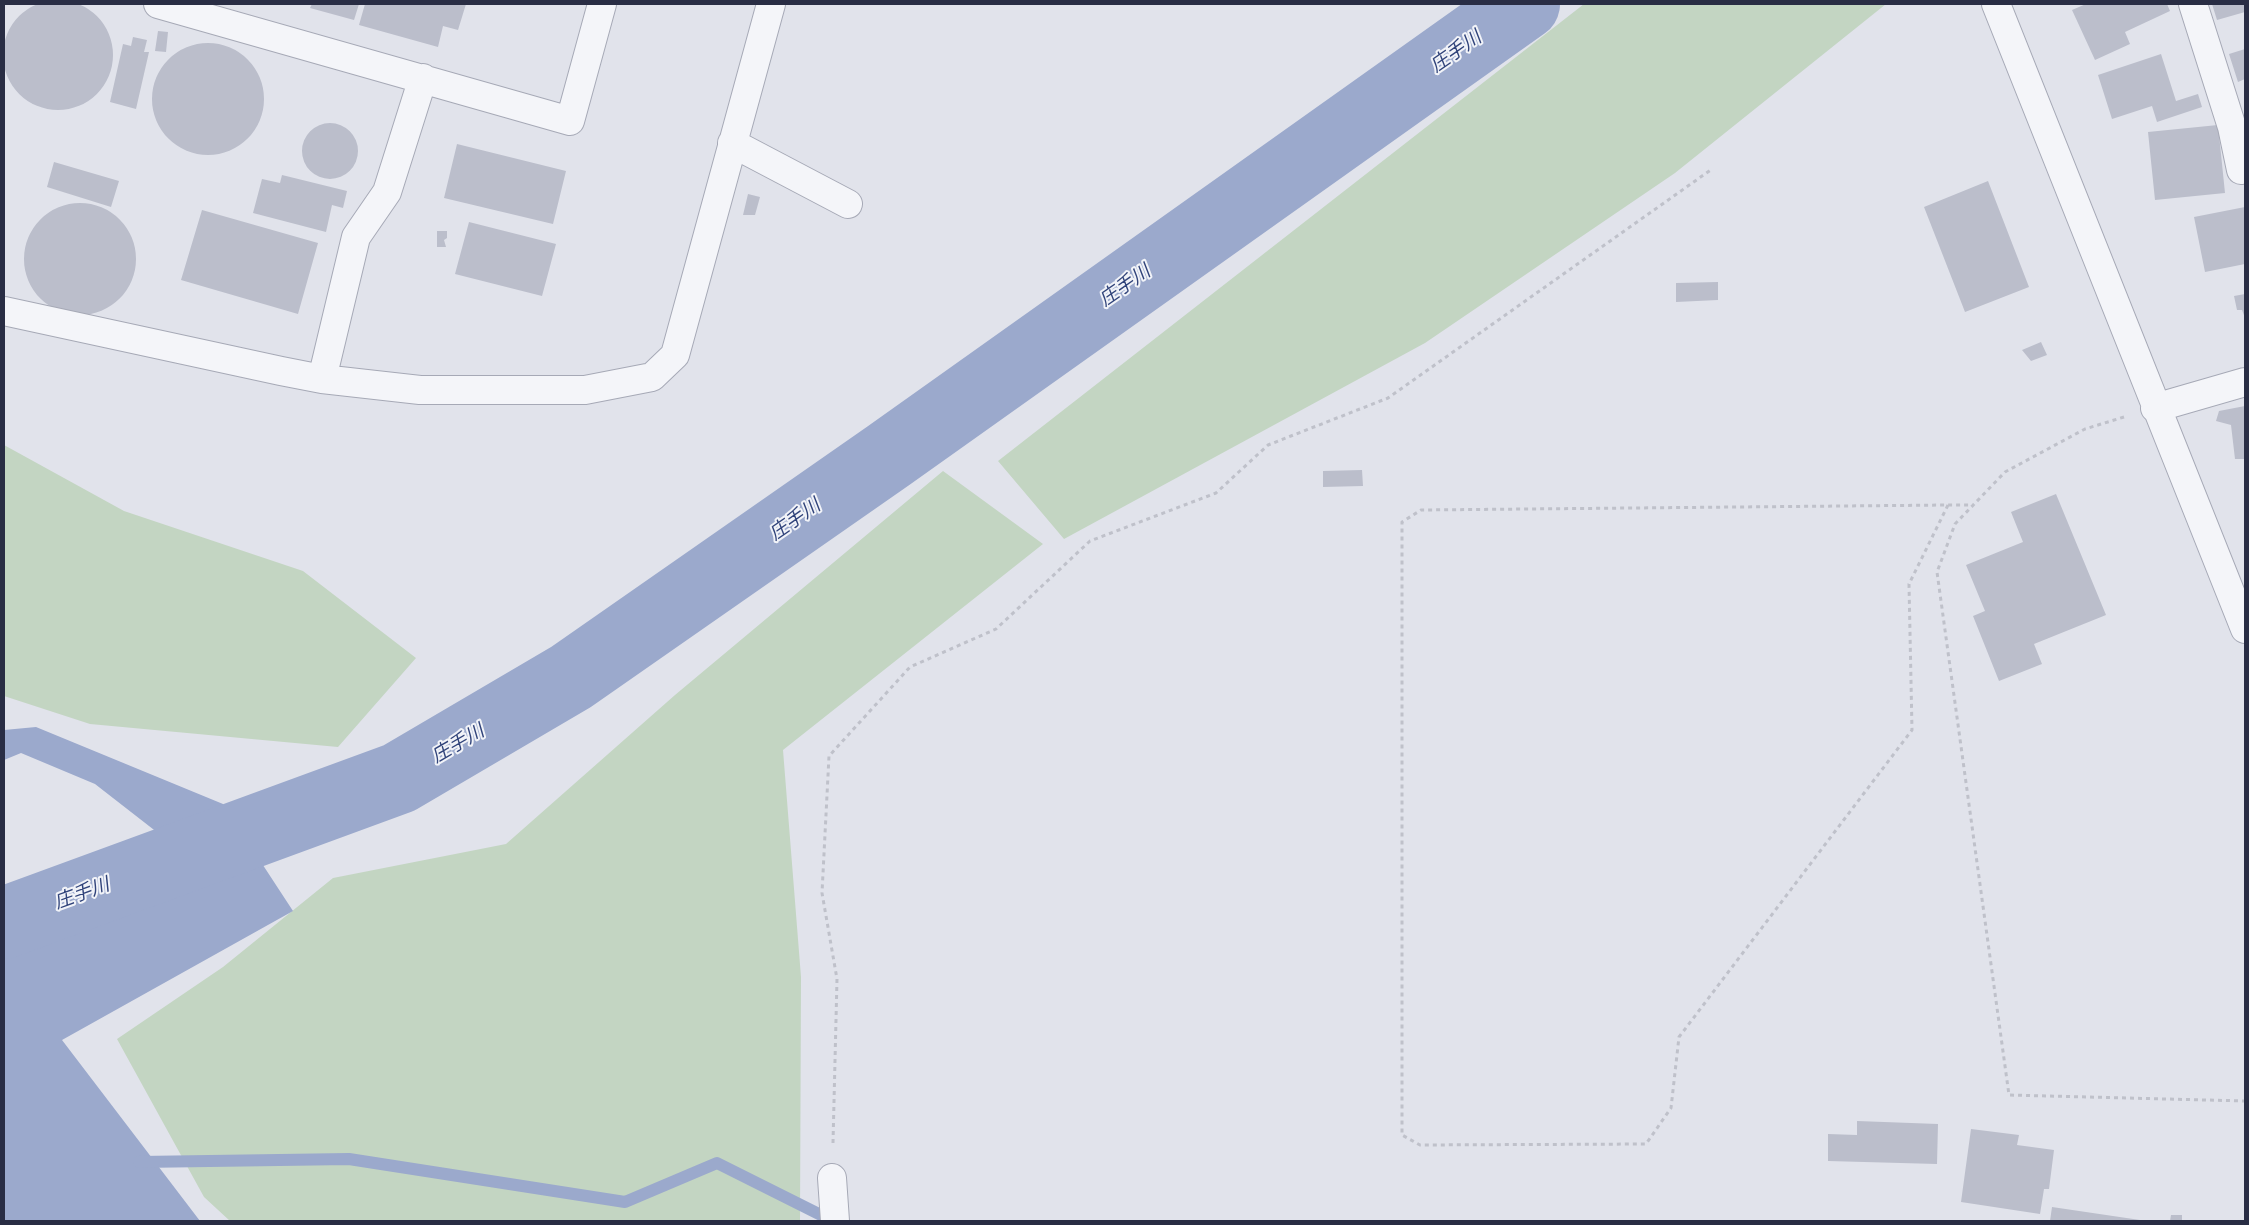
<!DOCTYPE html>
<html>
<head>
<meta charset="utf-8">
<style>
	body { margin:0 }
	#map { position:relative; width:2249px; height:1225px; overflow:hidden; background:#e1e3eb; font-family:Karla,sans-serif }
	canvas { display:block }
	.frame { position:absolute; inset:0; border:5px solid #292d44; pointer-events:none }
</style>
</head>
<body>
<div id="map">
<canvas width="2249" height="1225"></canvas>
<div class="frame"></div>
</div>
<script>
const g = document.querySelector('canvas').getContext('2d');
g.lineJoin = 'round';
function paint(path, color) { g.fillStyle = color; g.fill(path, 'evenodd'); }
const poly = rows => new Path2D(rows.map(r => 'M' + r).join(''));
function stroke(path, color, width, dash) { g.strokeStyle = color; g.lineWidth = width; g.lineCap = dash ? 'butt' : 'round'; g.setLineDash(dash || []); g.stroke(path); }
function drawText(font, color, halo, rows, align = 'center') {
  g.font = font + ' Karla,"Noto Sans JP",sans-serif'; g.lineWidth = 4; g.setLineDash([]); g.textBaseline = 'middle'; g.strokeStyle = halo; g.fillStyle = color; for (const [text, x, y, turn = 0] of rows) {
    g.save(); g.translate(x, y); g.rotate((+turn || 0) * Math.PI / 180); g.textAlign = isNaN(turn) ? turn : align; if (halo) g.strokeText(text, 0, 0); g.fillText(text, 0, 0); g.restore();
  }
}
paint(poly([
	[1584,4,1886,4,1675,173,1425,343,1064,539,998,461],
	[4,445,124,511,303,571,416,658,338,747,90,724,4,696],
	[943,471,1043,544,783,750,801,977,800,1221,230,1221,204,1197,117,1039,223,967,333,878,506,844,675,695]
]), '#c3d5c2');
paint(poly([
	[36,727,223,804,293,911,62,1040,200,1221,4,1221,4,899,108,871,136,858,167,840,95,784,21,753,4,760,4,730]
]), '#9ba9cc');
stroke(poly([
	[139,1162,349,1159,625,1202,717,1163,833,1221]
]), '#9ba9cc', 12);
stroke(poly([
	[4,923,399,778,571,677,888,456,1524,4]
]), '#9ba9cc', 72);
paint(poly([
	'3 55a55 55 0 1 1 110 0a55 55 0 1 1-110 0Z',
	[312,4,359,4,354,20,310,8],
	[365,4,466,4,458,30,443,26,438,47,359,25],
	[2086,4,2167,4,2170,11,2125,32,2130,44,2095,60,2072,10],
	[2212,4,2245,4,2245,12,2217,20],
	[158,31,168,32,166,52,155,51],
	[133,37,147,40,144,52,149,52,136,109,110,102,123,44,131,46],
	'152 99a56 56 0 1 1 112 0a56 56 0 1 1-112 0Z',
	[2245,49,2245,79,2238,82,2229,54],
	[2161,54,2176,101,2198,94,2202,107,2157,122,2152,106,2112,119,2098,75],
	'302 151a28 28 0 1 1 56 0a28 28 0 1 1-56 0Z',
	[2218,125,2225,193,2155,200,2148,132],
	[457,144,566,171,553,224,444,198],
	[54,162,119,181,111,207,47,187],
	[282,175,347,191,343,208,332,205,326,232,253,213,262,179,280,183],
	[1988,181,2029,287,1965,312,1924,207],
	[748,194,760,197,755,215,743,215],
	'24 259a56 56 0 1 1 112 0a56 56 0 1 1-112 0Z',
	[2245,207,2245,264,2205,272,2194,217],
	[202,210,318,243,298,314,181,280],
	[469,222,556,244,542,296,455,274],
	[437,231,447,231,447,238,444,240,446,247,437,247],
	[1718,282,1718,300,1676,302,1676,283],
	[2245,294,2245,318,2242,310,2237,310,2234,296],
	[2041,342,2047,355,2031,361,2022,350],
	[2245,406,2245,459,2235,459,2231,425,2216,421,2219,411],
	[1362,470,1363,486,1323,487,1323,471],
	[2056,494,2106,615,2034,644,2042,664,1999,681,1973,616,1985,611,1966,565,2023,542,2011,512],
	[1857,1121,1938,1124,1937,1164,1828,1161,1828,1134,1857,1135],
	[1971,1129,2019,1135,2017,1145,2054,1150,2049,1189,2044,1189,2040,1214,1961,1202],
	[2052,1207,2140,1220,2140,1221,2050,1221],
	[2171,1215,2182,1215,2182,1221,2170,1221]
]), '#bbbecb');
const minor = poly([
	[158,4,570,121,602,4],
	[1996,4,2245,629],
	[2193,4,2232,127,2241,170],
	[732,143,848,204],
	[4,311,281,371,322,379,420,390,585,390,652,377,675,355,771,4],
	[322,379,356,237,387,192,423,78],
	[2155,408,2245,382],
	[832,1178,835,1221]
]);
stroke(minor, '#a6a9b6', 30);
stroke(poly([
	[2124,417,2085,429,2005,472,1955,524,1937,572,2009,1095,2245,1101],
	[1948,505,1909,584,1912,730,1679,1037,1671,1108,1646,1144,1420,1145,1402,1135,1402,522,1421,510,1948,505,1974,505],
	[833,1143,837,979,822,893,829,756,910,667,996,629,1090,541,1216,493,1268,445,1388,398,1712,169]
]), '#bfc1ca', 3, [4, 4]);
stroke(minor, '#f4f5f9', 28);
drawText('italic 19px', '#30437a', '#f1f3f8', [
	["庄手川",1456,52,-35],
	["庄手川",1125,286,-35],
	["庄手川",795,520,-35],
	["庄手川",458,744,-30],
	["庄手川",82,894,-20]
]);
</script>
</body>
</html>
